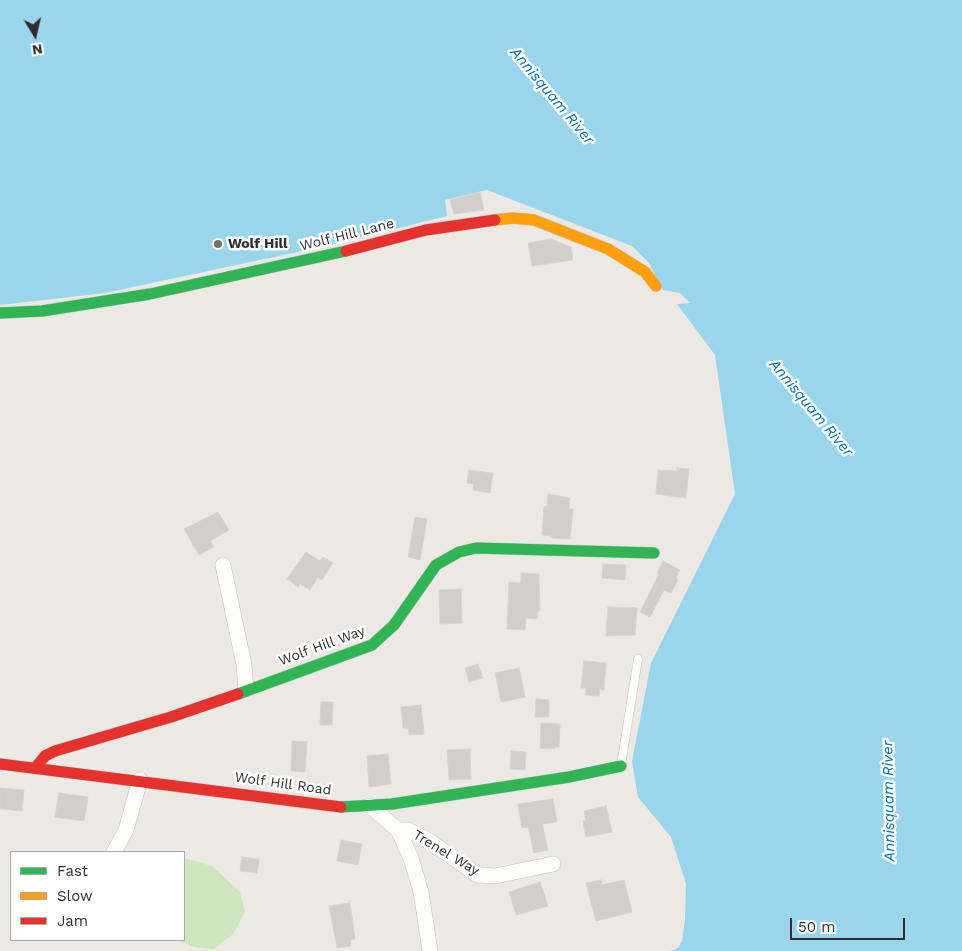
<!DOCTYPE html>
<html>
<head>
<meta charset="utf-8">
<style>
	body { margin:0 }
	#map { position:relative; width:962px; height:951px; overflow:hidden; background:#ece8e4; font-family:"Work Sans",sans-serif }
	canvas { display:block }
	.legend { position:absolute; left:10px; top:851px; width:175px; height:90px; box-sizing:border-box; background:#fff; border:1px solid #ababab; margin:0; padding:6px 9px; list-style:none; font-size:15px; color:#2e2e2e }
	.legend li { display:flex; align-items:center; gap:10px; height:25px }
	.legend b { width:25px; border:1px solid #ababab }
	.north { position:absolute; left:10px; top:10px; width:50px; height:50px; -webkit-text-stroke:4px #fff; paint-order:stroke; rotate:171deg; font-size:14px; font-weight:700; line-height:20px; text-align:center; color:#2e2e2e }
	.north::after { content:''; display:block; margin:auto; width:18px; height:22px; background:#2e2e2e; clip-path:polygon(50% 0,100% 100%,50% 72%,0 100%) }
	.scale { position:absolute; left:790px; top:918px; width:115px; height:22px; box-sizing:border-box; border:2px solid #2e2e2e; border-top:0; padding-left:6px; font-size:15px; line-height:18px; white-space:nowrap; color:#2e2e2e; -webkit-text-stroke:4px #fff; paint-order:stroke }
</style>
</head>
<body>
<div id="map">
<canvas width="962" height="951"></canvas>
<ul class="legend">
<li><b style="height:6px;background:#30b455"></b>Fast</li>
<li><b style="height:6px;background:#ff9f0a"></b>Slow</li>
<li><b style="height:6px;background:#e5322d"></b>Jam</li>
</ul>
<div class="north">N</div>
<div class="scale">50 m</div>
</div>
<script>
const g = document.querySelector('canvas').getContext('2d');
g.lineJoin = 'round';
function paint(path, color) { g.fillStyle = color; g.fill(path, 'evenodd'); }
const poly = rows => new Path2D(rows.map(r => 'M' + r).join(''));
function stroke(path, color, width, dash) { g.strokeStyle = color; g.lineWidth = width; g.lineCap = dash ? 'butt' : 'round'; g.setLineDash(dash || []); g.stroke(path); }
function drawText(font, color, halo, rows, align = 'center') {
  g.font = font + ' "Work Sans",sans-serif'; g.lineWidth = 5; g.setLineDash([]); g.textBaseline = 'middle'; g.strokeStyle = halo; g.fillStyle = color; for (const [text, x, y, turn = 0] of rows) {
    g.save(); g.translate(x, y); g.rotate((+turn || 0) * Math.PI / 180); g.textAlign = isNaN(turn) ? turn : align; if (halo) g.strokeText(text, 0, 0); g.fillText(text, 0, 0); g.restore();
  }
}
paint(poly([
	[184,858,212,866,240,892,245,912,233,934,214,949,194,947,178,940,184,940]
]), '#cee6be');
paint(poly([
	[0,0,962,0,962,951,671,951,678,948,682,941,685,920,686,884,671,837,638,797,632,761,651,663,735,494,715,355,677,304,690,303,680,293,663,290,649,263,632,246,487,190,445,200,447,216,330,245,105,293,0,305]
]), '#99d6ec');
const building = poly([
	[480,192,484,210,454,214,450,200,480,192],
	[551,239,571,247,573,260,532,266,528,243,551,239],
	[677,468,689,469,686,498,656,494,658,470,677,471,677,468],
	[469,470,493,473,490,493,473,490,474,484,467,483,469,470],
	[548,494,570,498,569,509,573,509,570,539,552,538,552,536,542,535,544,506,547,507,548,494],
	[218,512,229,530,210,541,214,547,199,555,184,529,218,512],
	[415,517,427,519,420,560,408,557,415,517],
	[306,552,320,561,323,557,333,563,322,580,318,577,310,590,300,584,298,587,287,579,306,552],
	[663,561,680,570,676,578,678,580,671,593,664,590,650,617,640,612,659,574,657,573,663,561],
	[603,564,626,565,625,580,602,578,603,564],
	[521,573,539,574,540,611,538,611,537,619,526,618,525,630,507,629,509,582,521,583,521,573],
	[461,589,462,623,440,624,439,590,461,589],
	[608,607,637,608,635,635,606,636,608,607],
	[584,661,606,663,604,690,600,689,599,696,585,695,586,688,581,688,584,661],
	[478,664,483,678,469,682,465,668,478,664],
	[519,668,525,697,501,702,495,673,519,668],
	[536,699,549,700,549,717,535,717,536,699],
	[321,702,333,702,332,725,320,725,321,702],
	[421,705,424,734,409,735,408,728,403,728,401,707,421,705],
	[541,723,560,724,559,747,555,747,555,749,540,748,541,723],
	[292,741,307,742,305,772,291,771,292,741],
	[470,749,471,779,449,780,447,750,470,749],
	[511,751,526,752,525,770,510,769,511,751],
	[388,754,391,784,369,787,367,756,388,754],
	[0,788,24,790,22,811,0,809,0,788],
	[59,793,88,797,84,821,55,817,59,793],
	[553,799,557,822,542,824,548,850,534,853,528,827,522,828,518,804,553,799],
	[606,806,612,832,586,837,583,821,586,821,584,811,606,806],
	[341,840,362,844,358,865,337,861,341,840],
	[242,857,259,859,257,873,240,871,242,857],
	[601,880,602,885,624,880,632,912,596,921,586,883,601,880],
	[540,882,548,906,516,915,509,892,540,882],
	[350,903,355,939,350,940,351,946,337,948,329,906,350,903]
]);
paint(building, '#d1cecb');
stroke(building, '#d7d4d0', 1);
const lane = poly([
	[621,765,638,659]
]);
const street = poly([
	[223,565,244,665,246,689],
	[370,806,398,830,411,858,421,892,430,951],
	[398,830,408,830,431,842,477,875,495,876,553,864],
	[114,852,126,830,140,780]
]);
const fast = poly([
	[0,313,42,311,150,294,346,251],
	[238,694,372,645,394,625,436,565,459,552,476,548,654,553],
	[341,807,392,804,569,777,621,766]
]);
const slow = poly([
	[495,220,513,218,534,220,608,249,645,272,656,286]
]);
const jam = poly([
	[346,251,426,230,495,220],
	[0,764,341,807],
	[36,767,45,756,55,751,171,717,238,694]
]);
stroke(lane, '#c5c4c5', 9);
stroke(street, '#c5c4c5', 16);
stroke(fast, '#c5c4c5', 12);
stroke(slow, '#c5c4c5', 12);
stroke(jam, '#c5c4c5', 12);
stroke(lane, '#fcfcfb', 8);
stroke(street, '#fcfcfb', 15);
stroke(fast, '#30b455', 11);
stroke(slow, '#ff9f0a', 11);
stroke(jam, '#e5322d', 11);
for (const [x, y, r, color] of [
	[218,244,5,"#706f6e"]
]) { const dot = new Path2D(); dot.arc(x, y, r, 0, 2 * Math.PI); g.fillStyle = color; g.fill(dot); stroke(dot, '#fff', 2); }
drawText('14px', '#2e2e2e', '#fff', [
	["Wolf Hill Lane",347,235,-14],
	["Wolf Hill Way",322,646,-20],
	["Wolf Hill Road",283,784,8],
	["Trenel Way",446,853,31]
]);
drawText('bold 14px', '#2e2e2e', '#fff', [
	["Wolf Hill",228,244]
], 'left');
drawText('italic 15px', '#0d6fa3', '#fff', [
	["Annisquam River",552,96,50],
	["Annisquam River",811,408,50],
	["Annisquam River",889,801,-91]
]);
</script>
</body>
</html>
